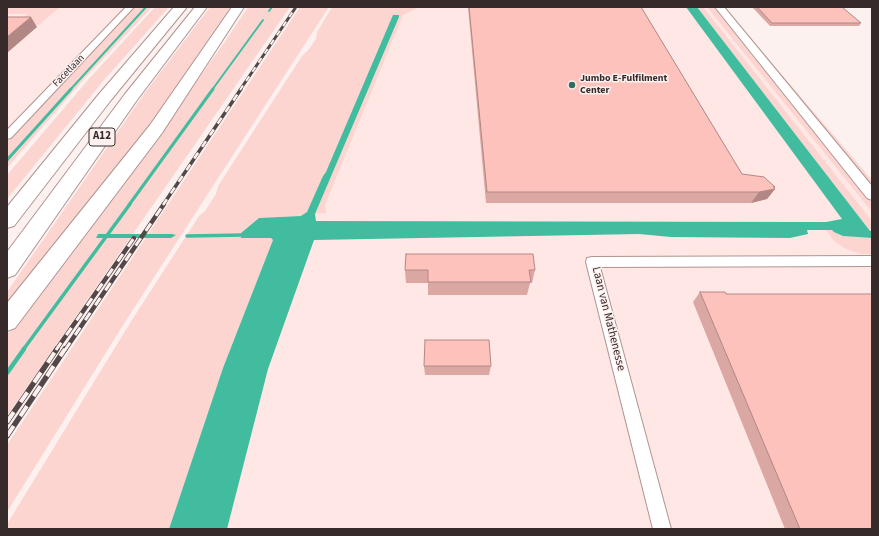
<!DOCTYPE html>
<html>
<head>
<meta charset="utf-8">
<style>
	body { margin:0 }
	#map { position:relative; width:879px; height:536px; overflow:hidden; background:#fdf1f0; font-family:"Source Sans 3",sans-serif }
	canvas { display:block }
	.frame { position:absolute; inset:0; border:8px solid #362b2a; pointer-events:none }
</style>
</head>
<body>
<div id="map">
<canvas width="879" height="536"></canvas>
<div class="frame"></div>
</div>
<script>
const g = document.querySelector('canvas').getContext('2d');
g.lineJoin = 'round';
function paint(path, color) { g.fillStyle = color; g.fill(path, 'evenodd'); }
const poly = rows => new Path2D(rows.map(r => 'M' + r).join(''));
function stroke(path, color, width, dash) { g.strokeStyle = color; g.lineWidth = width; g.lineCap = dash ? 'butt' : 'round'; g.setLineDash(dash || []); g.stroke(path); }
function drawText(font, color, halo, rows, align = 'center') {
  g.font = font + ' "Source Sans 3",sans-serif'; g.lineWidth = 3; g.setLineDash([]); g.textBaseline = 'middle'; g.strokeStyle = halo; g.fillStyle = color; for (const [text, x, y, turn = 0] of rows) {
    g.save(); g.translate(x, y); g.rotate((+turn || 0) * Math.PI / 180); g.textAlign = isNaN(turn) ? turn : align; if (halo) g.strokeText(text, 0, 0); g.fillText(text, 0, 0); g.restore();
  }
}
paint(poly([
	[7,7,137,7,7,146],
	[340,7,708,7,872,209,872,529,51,529]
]), '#ffe7e5');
paint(poly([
	[7,7,60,7,39,25,14,25,28,14,7,14],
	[133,7,152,7,84,79,7,168,7,142],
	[155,7,169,7,104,80,7,199,7,175,88,80],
	[210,7,232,7,189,73,7,315,7,292,144,94],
	[248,7,290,7,7,416,7,335,148,150,226,40],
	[300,7,329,7,125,322,7,512,7,445],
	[332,7,420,7,403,15,325,205,326,213,315,214,399,17,307,212,302,216,259,218,241,233,241,238,271,238,273,240,223,368,169,529,7,529,7,524,130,323,199,216,205,211,216,194,218,186,302,56,309,49,316,39,317,32],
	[697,7,703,7,872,221,872,231,870,231],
	[707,7,717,7,872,203,872,212],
	[720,7,724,7,872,180,872,185,852,167],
	[826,230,832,230,843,236,872,238,872,254,861,254,846,249,834,241]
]), '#fcd5d1');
paint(poly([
	[686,7,697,7,870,231,872,231,872,238,843,236,834,232,832,230,807,230,808,234,790,238,671,237,639,234,314,240,268,369,227,529,169,529,223,368,273,240,271,238,241,238,241,233,259,218,301,216,307,212,323,176,326,172,393,15,399,15,399,17,315,214,316,221,801,222,826,222,842,219],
	[98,234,172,234,176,235,171,238,96,238]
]), '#42bc9f');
stroke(poly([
	[269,11,272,7],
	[70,90,146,7],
	[212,90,263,20]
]), '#42bc9f', 2);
stroke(poly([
	[7,160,71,89],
	[129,205,213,89]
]), '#42bc9f', 3);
stroke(poly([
	[187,236,244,235],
	[23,350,130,204]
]), '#42bc9f', 3.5);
stroke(poly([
	[7,373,24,349]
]), '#42bc9f', 4.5);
const minor = poly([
	[126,7,134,7,11,138,7,139,7,130,126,7],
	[872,256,872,266,600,267,671,529,653,529,586,262,587,258,592,257,872,256]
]);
const tertiary = poly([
	[715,7,724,7,872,186,872,200,867,198,715,7]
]);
const motorway = poly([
	[174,7,187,7,111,100,14,226,7,228,7,207,99,94,174,7],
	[195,7,207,7,137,100,15,275,7,278,7,252,125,94,195,7],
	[232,7,244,7,162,133,15,328,7,331,7,303,150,125,232,7]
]);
stroke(minor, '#af9490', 2);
stroke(tertiary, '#af9490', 2);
stroke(motorway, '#af9490', 2);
paint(minor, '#fff');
paint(tertiary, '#fff');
paint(motorway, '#fff');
const railFar3 = poly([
	[240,90,296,7]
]);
const railFar2 = poly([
	[163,205,241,89]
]);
const railFar1 = poly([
	[56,350,134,238],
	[65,350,164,204]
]);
const rail = poly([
	[7,422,57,349],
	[7,436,65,349]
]);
stroke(railFar3, '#534847', 3);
stroke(railFar2, '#534847', 3.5);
stroke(railFar1, '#534847', 4.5);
stroke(rail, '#534847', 5.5);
stroke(railFar3, '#fdf1f0', 2, [5.5]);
stroke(railFar2, '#fdf1f0', 2.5, [7]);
stroke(railFar1, '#fdf1f0', 3, [9]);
stroke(rail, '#fdf1f0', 4, [12]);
paint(poly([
	[468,7,641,7,742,174,775,187,774,188,775,189,767,199,751,203,486,203],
	[752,7,842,7,861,23,859,26,770,26],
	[405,270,535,270,532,283,530,283,527,295,428,295,428,283,406,283],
	[700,292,872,529,785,529,693,302],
	[424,366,491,366,489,375,425,375]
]), '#daa7a2');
paint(poly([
	[31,17,37,27,7,53,7,37],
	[775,187,773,189,775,189,767,199,751,203,759,192]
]), '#b28884');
const building = poly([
	[469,7,641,7,742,174,764,177,775,187,773,187,775,189,759,192,487,192,469,7],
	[757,7,842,7,861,23,772,23,757,7],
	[7,17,31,17,7,37,7,17],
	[406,254,533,254,535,270,529,270,531,282,428,282,428,270,405,270,406,254],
	[700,292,725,292,726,294,872,294,872,529,800,529,700,292],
	[425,340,489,340,491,366,424,366,425,340]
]);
paint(building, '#fec2bc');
stroke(building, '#b28884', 1);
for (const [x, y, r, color] of [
	[572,85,4,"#2d6e5e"]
]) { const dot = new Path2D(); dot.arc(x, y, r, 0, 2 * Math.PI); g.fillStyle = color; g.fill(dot); stroke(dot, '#fdf1f0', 1.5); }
drawText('10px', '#362b2a', '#fdf1f0', [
	["Facetlaan",69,71,-46]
]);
drawText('bold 10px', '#362b2a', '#fdf1f0', [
	["Jumbo E-Fulfilment",580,79],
	["Center",580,91]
], 'left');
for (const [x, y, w] of [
	[102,137,26]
]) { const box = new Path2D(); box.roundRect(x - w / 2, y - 9, w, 18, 3); g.fillStyle = '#fdf1f0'; g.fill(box); stroke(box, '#362b2a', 1); }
drawText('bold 11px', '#362b2a', null, [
	["A12",102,137]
]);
drawText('12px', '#362b2a', '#fdf1f0', [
	["Laan van Mathenesse",608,319,76]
]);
</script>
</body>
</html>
